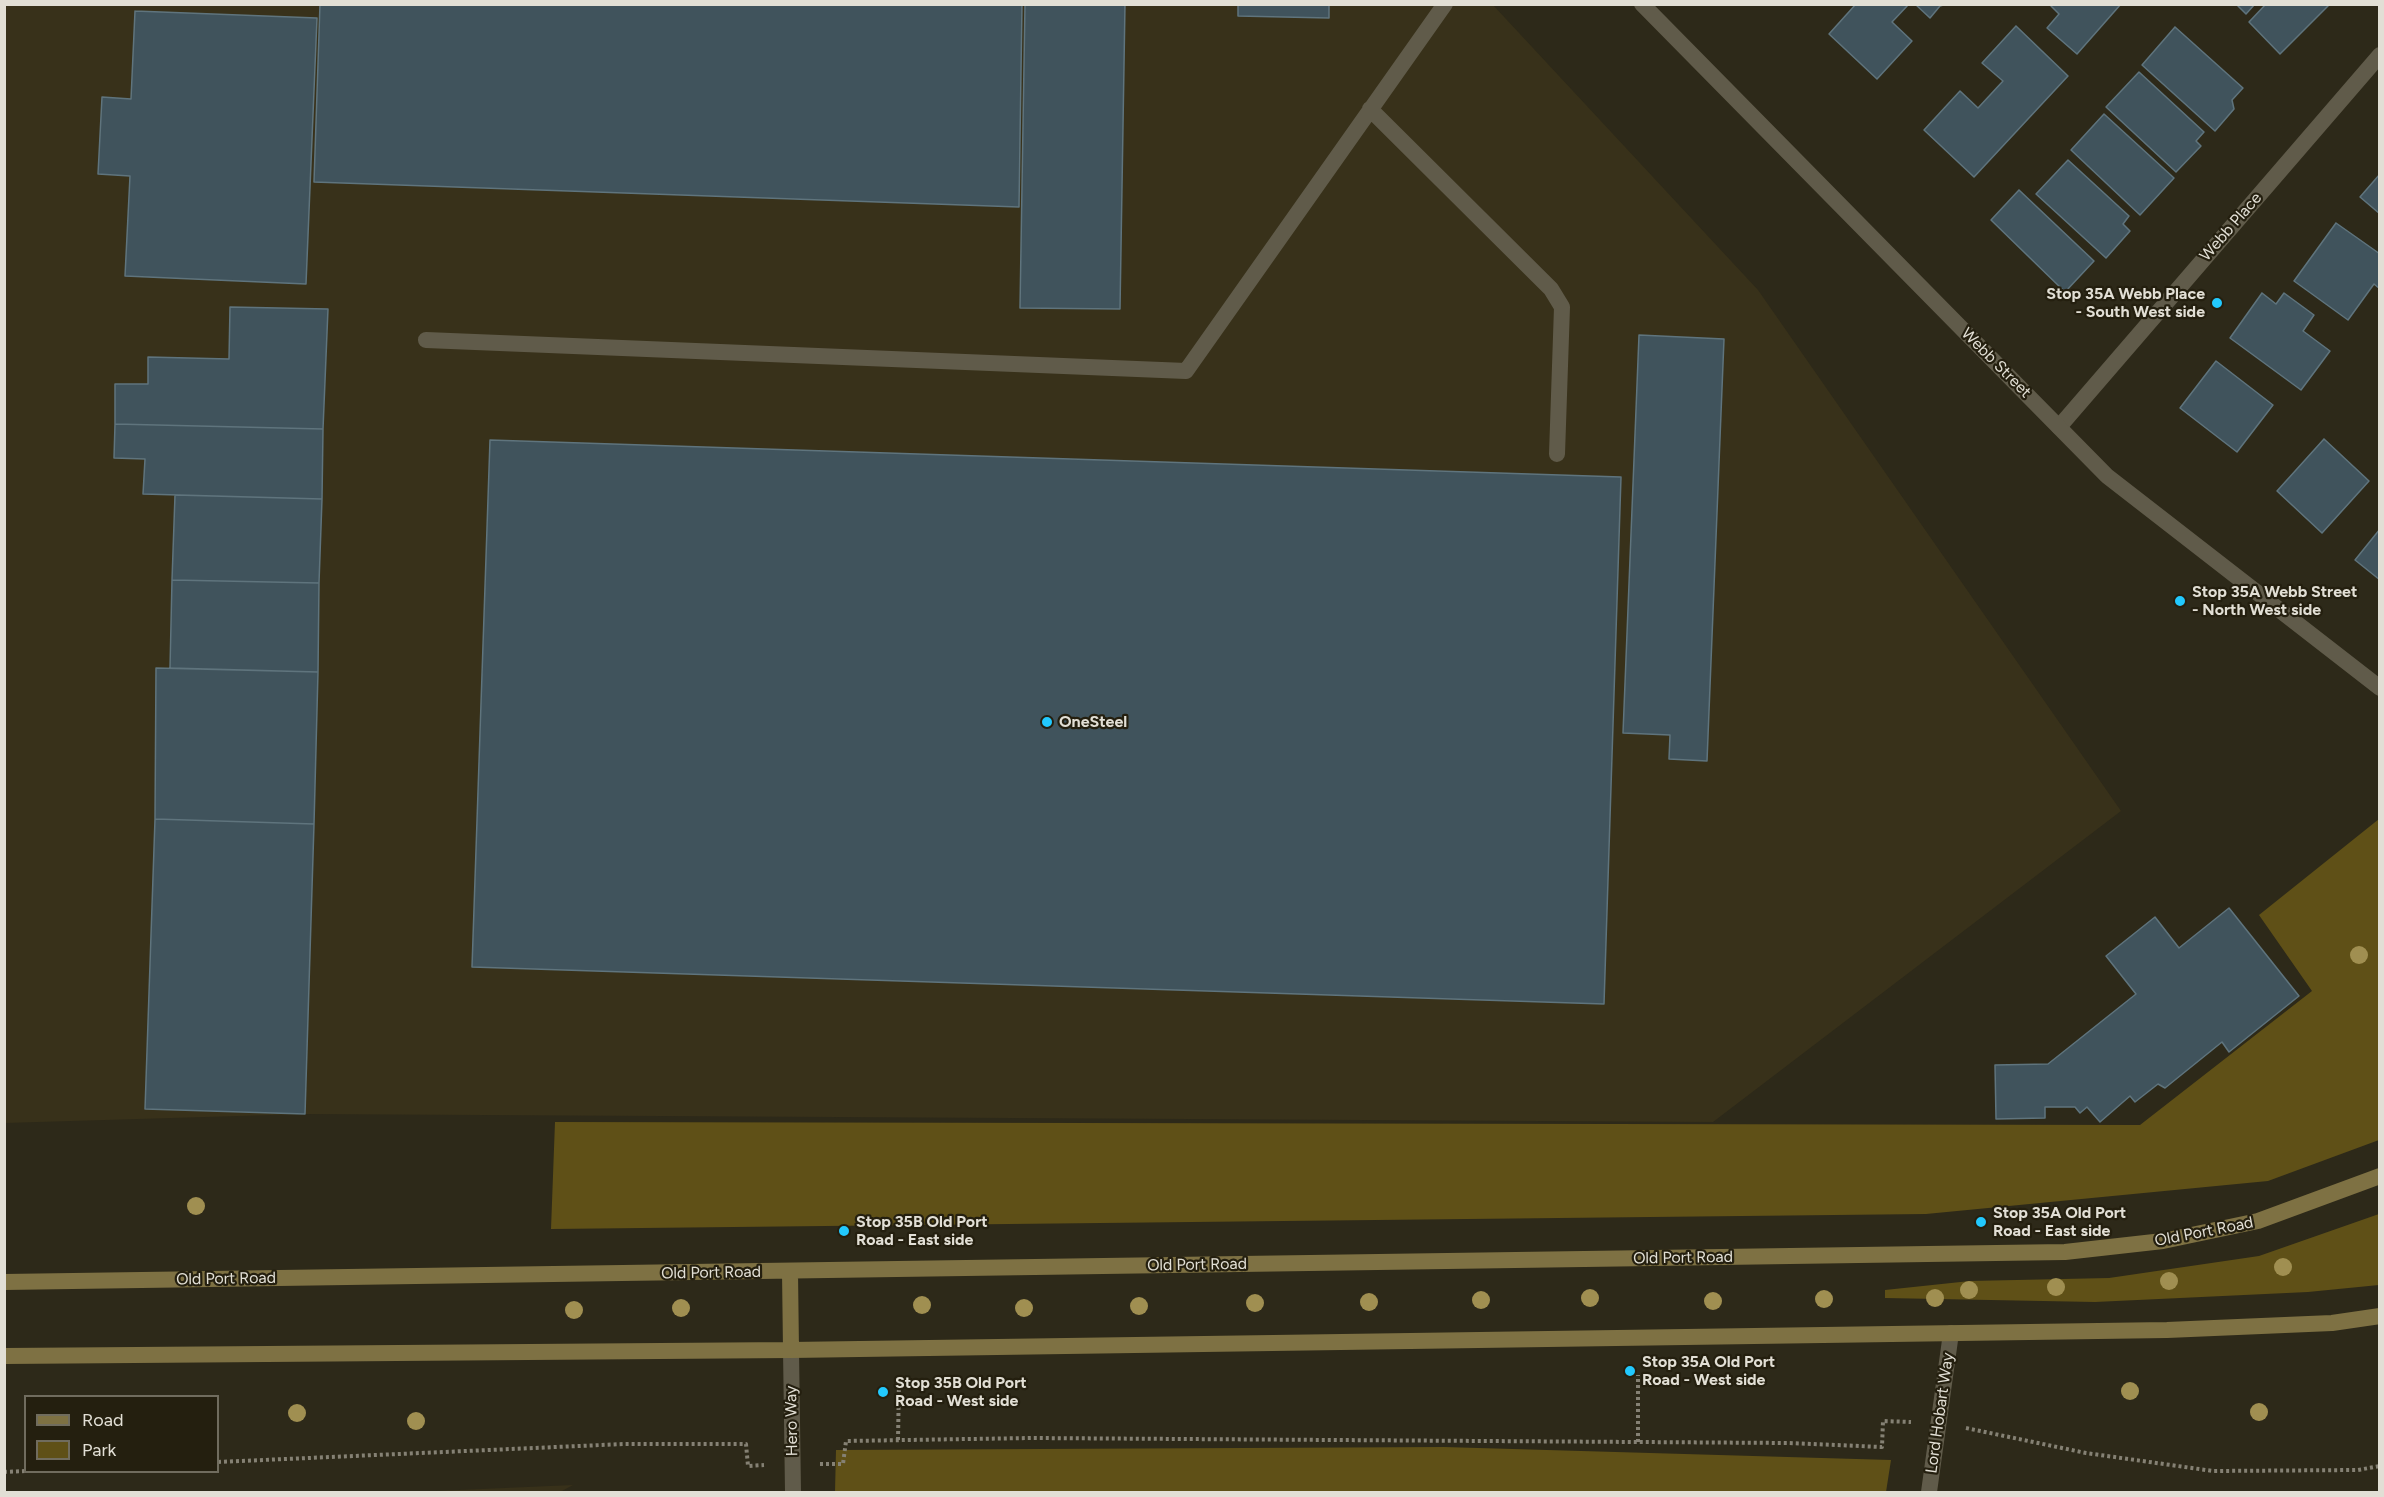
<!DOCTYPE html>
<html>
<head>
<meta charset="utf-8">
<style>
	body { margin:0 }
	#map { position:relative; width:2384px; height:1497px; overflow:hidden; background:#2d2919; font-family:Figtree,sans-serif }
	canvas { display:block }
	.frame { position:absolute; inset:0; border:6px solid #e2dfd5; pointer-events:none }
	.legend { position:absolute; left:24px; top:1395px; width:195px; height:78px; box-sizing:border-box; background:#241f0f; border:2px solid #706c5e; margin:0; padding:8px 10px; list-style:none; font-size:18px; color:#e2dfd5 }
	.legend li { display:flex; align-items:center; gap:12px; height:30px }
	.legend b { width:30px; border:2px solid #706c5e }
</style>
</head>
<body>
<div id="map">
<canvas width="2384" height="1497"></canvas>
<div class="frame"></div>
<ul class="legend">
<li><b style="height:8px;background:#7e7143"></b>Road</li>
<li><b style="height:16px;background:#5f5017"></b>Park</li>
</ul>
</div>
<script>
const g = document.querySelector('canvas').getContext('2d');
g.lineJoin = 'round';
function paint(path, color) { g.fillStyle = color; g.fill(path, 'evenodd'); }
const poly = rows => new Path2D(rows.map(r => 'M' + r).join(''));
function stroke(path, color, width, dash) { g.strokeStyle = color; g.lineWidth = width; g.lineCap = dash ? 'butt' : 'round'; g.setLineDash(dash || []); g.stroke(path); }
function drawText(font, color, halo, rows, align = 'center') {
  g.font = font + ' Figtree,sans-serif'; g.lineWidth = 4.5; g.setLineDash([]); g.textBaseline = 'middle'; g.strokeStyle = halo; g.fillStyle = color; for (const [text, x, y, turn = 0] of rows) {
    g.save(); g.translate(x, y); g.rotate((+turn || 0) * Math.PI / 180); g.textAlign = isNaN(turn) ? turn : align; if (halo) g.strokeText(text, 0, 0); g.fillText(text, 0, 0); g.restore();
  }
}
paint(poly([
	[4,5,1493,5,1758,290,2121,811,1713,1122,305,1114,5,1123],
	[573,1485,560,1492,413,1492]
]), '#38311a');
paint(poly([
	[2379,819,2379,1140,2268,1181,1926,1214,551,1229,555,1122,2140,1125,2312,991,2259,915],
	[2379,1214,2379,1285,2308,1292,2095,1302,1885,1298,1885,1290,1970,1281,2109,1278,2259,1256],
	[1444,1447,1891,1460,1886,1492,835,1492,836,1450]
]), '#5f5017');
const building = poly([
	[320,4,1022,4,1019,207,314,182,320,4],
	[1025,4,1125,4,1120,309,1020,308,1025,4],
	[1238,4,1329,4,1329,18,1238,16,1238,4],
	[1856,4,1909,4,1892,22,1912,41,1877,79,1829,34,1856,4],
	[1915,4,1947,4,1940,6,1930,18,1915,4],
	[2049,4,2121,4,2077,54,2047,28,2059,14,2049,4],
	[2236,4,2255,4,2246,14,2236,4],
	[2266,4,2330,4,2280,54,2249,22,2266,4],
	[135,11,317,18,306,284,125,276,130,176,98,174,102,97,131,99,135,11],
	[2016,26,2068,76,1974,177,1924,130,1960,91,1978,108,2003,81,1982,63,2016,26],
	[2175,27,2243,88,2232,100,2234,109,2215,131,2142,65,2175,27],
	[2139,72,2204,132,2196,141,2201,146,2176,172,2106,107,2139,72],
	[2104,114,2174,178,2140,215,2071,150,2104,114],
	[2068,160,2129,216,2123,224,2130,231,2106,258,2036,194,2068,160],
	[2380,174,2380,214,2360,197,2380,174],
	[2019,190,2094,261,2065,292,1991,220,2019,190],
	[2336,223,2380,254,2380,289,2374,284,2348,320,2294,281,2336,223],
	[2262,293,2276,304,2284,293,2314,315,2303,331,2330,351,2301,390,2230,338,2262,293],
	[230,307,328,309,323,429,115,424,115,384,148,384,148,357,229,359,230,307],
	[1639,335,1724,339,1707,761,1669,759,1670,735,1623,733,1639,335],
	[2216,361,2273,405,2237,452,2180,408,2216,361],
	[115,424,323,429,322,499,143,494,145,459,114,458,115,424],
	[2324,439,2369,481,2322,533,2277,491,2324,439],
	[490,440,1621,477,1604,1004,472,967,490,440],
	[175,495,322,499,319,583,172,580,175,495],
	[2380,529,2380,580,2355,560,2380,529],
	[172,580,319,583,318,672,170,668,172,580],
	[156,668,318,672,314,824,155,819,156,668],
	[155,819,314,824,305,1114,145,1109,155,819],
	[2229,908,2299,996,2229,1052,2222,1042,2165,1088,2158,1084,2135,1102,2130,1096,2100,1122,2087,1107,2080,1113,2075,1107,2045,1107,2045,1118,1996,1119,1995,1065,2048,1064,2136,994,2106,956,2155,917,2179,948,2229,908]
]);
paint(building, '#40535c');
stroke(building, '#5f747d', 1.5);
stroke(poly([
	[1966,1428,2086,1453,2213,1471,2358,1470,2380,1466],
	[898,1440,899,1381],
	[1638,1442,1638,1375],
	[218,1462,624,1444,746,1444,748,1466,764,1465],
	[820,1464,843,1464,846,1441,1031,1438,1789,1443,1882,1447,1883,1421,1911,1422],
	[4,1472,26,1471]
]), '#858174', 4, [3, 3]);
stroke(poly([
	[1370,109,1551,289,1562,307,1557,454],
	[426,340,1186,371,1445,4]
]), '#605b4a', 16);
stroke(poly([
	[2059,427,2380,55],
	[791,1350,793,1492],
	[1929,1492,1951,1333]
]), '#605b4a', 16);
stroke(poly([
	[1642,4,2107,476,2380,688]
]), '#605b4a', 16);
stroke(poly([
	[790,1272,791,1350],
	[4,1282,2065,1252,2163,1241,2258,1221,2380,1176],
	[4,1356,791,1350,2167,1330,2332,1323,2380,1316]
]), '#7e7143', 16);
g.fillStyle = '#a08f51';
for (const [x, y] of [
	[2359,955],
	[196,1206],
	[2283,1267],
	[2169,1281],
	[2056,1287],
	[1969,1290],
	[1590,1298],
	[1935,1298],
	[1824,1299],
	[1481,1300],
	[1713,1301],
	[1369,1302],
	[1255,1303],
	[922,1305],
	[1139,1306],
	[681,1308],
	[1024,1308],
	[574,1310],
	[2130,1391],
	[2259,1412],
	[297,1413],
	[416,1421]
]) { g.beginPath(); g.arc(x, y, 9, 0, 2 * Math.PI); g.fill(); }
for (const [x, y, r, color] of [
	[2217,303,6,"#22c9fe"],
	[2180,601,6,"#22c9fe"],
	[1047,722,6,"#22c9fe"],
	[1981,1222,6,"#22c9fe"],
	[844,1231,6,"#22c9fe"],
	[1630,1371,6,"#22c9fe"],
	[883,1392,6,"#22c9fe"]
]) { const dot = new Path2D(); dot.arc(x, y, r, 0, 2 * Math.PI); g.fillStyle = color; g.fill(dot); stroke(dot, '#241f0f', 2); }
drawText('16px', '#e2dfd5', '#241f0f', [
	["Webb Place",2231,227,-49],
	["Webb Street",1996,363,45],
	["Old Port Road",2204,1232,-11],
	["Old Port Road",1683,1258,-1],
	["Old Port Road",1197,1265,-1],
	["Old Port Road",711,1273,-1],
	["Old Port Road",226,1279,-1],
	["Lord Hobart Way",1940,1413,-82],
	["Hero Way",792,1421,-91]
]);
drawText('bold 16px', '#e2dfd5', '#241f0f', [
	["Stop 35A Webb Place",2205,294,"right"],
	["- South West side",2205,312,"right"],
	["Stop 35A Webb Street",2192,592],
	["- North West side",2192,610],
	["OneSteel",1059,722],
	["Stop 35A Old Port",1993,1213],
	["Road - East side",1993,1231],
	["Stop 35B Old Port",856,1222],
	["Road - East side",856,1240],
	["Stop 35A Old Port",1642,1362],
	["Road - West side",1642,1380],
	["Stop 35B Old Port",895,1383],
	["Road - West side",895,1401]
], 'left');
</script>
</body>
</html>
